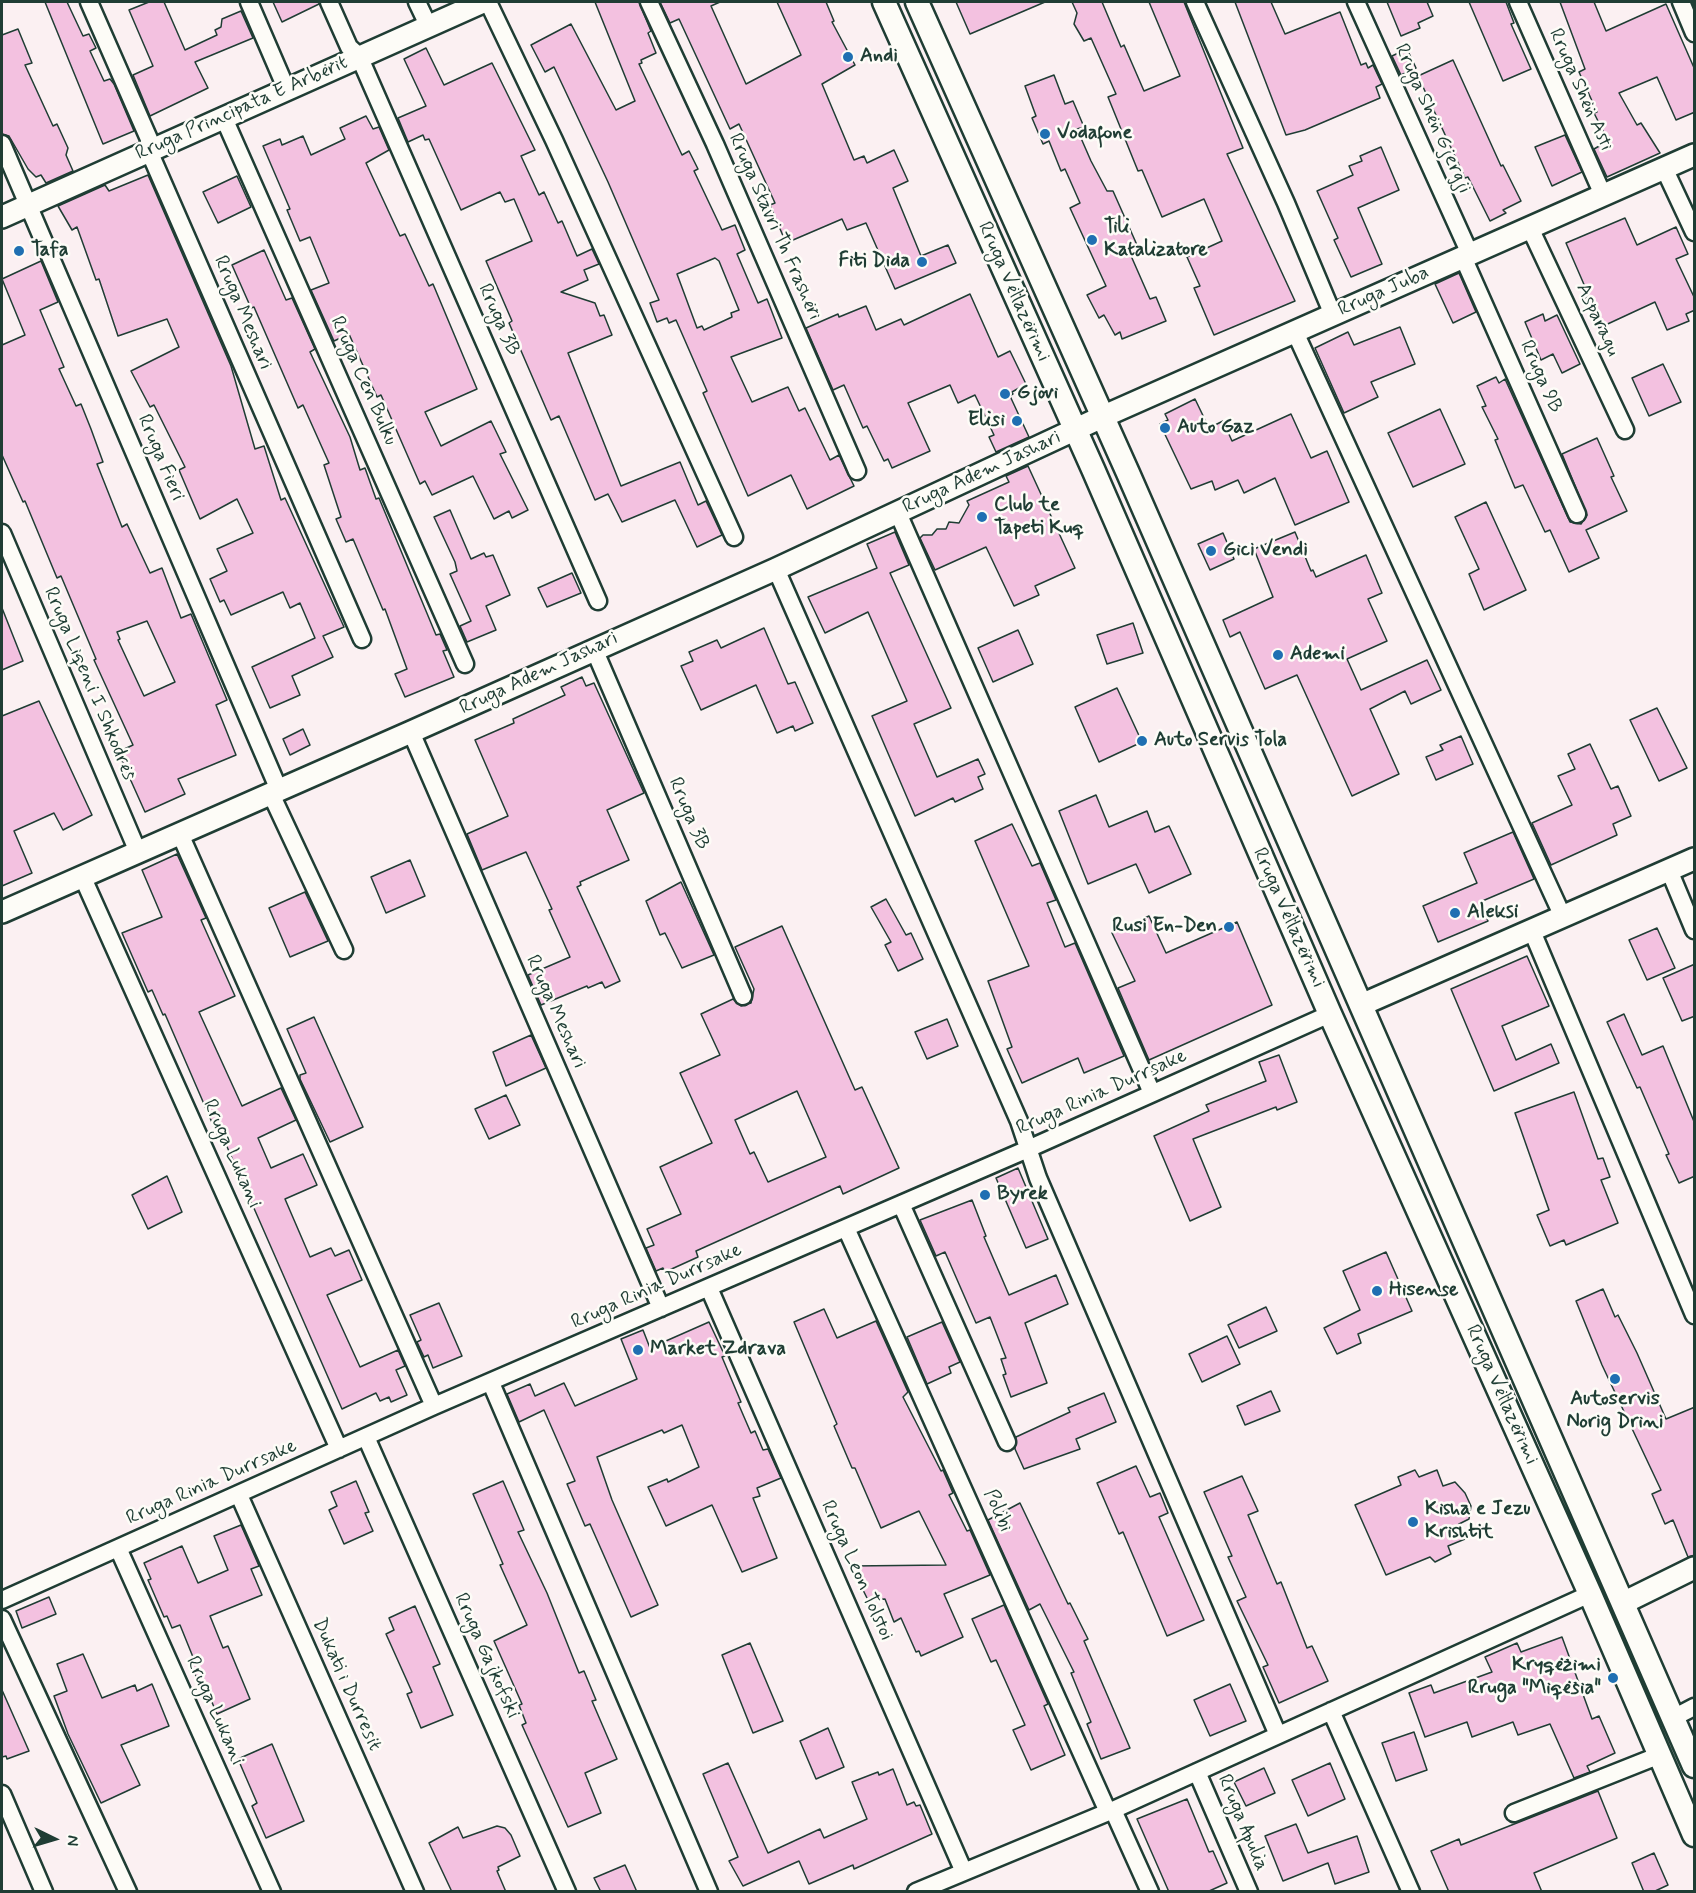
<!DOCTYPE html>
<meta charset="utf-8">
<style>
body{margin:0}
#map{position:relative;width:1696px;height:1893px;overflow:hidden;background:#fbf0f2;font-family:Mynerve,sans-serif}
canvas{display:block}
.frame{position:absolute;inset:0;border:3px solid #1f3d34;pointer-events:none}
.north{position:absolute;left:24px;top:1809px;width:60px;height:60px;-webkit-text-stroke:4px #fdfcf7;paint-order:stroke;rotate:95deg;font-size:16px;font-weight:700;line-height:24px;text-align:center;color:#1f3d34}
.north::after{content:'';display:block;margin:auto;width:21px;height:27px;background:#1f3d34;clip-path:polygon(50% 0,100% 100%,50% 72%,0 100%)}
</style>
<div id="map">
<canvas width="1696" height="1893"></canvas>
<div class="frame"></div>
<div class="north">N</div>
</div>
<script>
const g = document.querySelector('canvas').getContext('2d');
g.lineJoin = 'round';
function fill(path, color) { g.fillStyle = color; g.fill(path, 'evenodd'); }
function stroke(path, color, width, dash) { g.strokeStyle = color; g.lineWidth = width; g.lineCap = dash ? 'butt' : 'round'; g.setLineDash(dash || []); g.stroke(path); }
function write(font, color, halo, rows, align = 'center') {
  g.font = font + ' Mynerve,sans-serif'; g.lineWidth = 5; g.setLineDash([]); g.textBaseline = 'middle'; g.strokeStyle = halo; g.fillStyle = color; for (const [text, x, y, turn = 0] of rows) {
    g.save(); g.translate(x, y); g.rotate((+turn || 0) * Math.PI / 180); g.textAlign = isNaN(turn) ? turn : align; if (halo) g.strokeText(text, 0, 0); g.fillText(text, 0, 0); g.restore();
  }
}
const building = new Path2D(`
 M45,2H67L83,36L89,34L96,48L90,51L104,81L110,79L114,84L134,131L103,144Z
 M149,2H164L185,50L217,35L215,30L221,27L222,19L241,11L253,38L195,62L208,88L150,116L133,75L153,66L129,10Z
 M273,2H319V4L282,22Z
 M595,2H639L651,31L648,33L656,53L641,60L642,63L639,64L682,155L689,151L698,169L694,171L722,230L735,225L745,250L737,254L758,303L767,299L782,338L731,357L752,402L788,387L799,411L805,408L830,460L839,455L854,486L807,509L791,475L748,496L703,393L707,391L676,320L669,323L667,318L657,322L650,303L659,300L608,182L554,67L545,72L531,45L571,24L616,110L635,101ZM715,258L719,261L739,310L731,313L732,317L704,330L702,326L697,328L677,274Z
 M660,2H720L711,6L746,84L801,55L777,2H826L834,21L832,22L855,65L822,84L854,160L864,156L867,163L894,150L908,181L893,188L921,256L948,245L956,263L895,289L866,223L847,230L842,219L786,243L770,205L775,203L739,124L730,129L679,19L670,23Z
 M956,2H1045L970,34Z
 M1072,2H1102L1121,47L1124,45L1144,91L1180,76L1149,2H1184L1243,148L1227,154L1295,301L1214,335L1194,288L1200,286L1187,257L1222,241L1204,199L1162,217L1142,170L1138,171L1108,97L1116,94L1091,38L1084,41L1074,24L1077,13Z
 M1235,2H1271L1285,34L1340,12L1361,65L1366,63L1368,68L1373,65L1382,84L1376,87L1380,98L1305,130L1286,135Z
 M1387,2H1427L1433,16L1418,23L1420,28L1401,36Z
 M1469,2H1506L1514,23L1511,24L1531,69L1503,81Z
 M1560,2H1594L1606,31L1666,4L1695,70V112L1676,120L1657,77L1619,93L1637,125L1641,123L1660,153L1607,177L1594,149L1608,141L1594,113L1597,112L1579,72L1585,69Z
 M18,29L32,63L25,65L53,126L57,124L68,148L66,155L73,171L46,183L41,175L36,177L28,169L9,136L2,134V35Z
 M426,48L444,85L492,63L535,150L521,156L539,195L544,192L558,223L562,221L577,256L592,249L599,264L584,270L588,280L561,292L595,303L600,316L604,315L612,335L568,353L621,486L680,462L698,505L706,501L722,535L697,547L675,500L622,522L608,494L595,500L559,416L551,420L509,323L512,321L486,261L532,241L514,199L505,202L500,192L461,210L429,139L425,140L423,135L408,142L398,118L426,106L404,59Z
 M1407,49L1416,68L1401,75L1392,56Z
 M1453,60L1501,166L1503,165L1521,201L1503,210L1506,213L1490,221L1468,177L1465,178L1418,76Z
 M1054,75L1065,104L1073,101L1084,127L1077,129L1091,161L1107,191H1113L1137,245L1128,249L1150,299L1156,297L1166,321L1122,339L1120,332L1115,335L1104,315L1099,318L1087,295L1106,286L1070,208L1080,203L1065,169L1061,171L1049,141L1043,144L1032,118L1036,116L1025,86Z
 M366,116L373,129L379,127L389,150L366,163L400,236L405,234L429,286L433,284L477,389L425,412L441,446L491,421L506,452L500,454L528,510L512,518L509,511L494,519L473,476L432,495L425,481L420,484L381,395L377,397L349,334L334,341L311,290L329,283L310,237L300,241L287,210L290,209L263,146L280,139L282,145L303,136L311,155L345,139L340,128Z
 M1565,135L1582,172L1552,186L1535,147Z
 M1381,147L1399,190L1358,208L1382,264L1351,277L1334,240L1338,238L1317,191L1353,175L1349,166L1362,161L1360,156Z
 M148,175L231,366L255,449L264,446L281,500L285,498L344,627L323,636L333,657L292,676L300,695L270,708L252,667L315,638L300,603L290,608L283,592L231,615L224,600L220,602L210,579L227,571L217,549L253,533L237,499L200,519L179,470L185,467L154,405L150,407L131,371L179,347L167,319L118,336L99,279L96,280L77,227L72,230L58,206L105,185L109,191Z
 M237,176L251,207L218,223L203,192Z
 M1625,218L1637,245L1676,227L1688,254L1676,259L1695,299V310L1686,314L1689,321L1667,330L1655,302L1599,328L1586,298L1589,296L1566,243Z
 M264,250L286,300L292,298L315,349L310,352L350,437L360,470L365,468L376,499L379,498L436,635L440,634L447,650L443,651L454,677L405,697L395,674L407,669L385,609L383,610L353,539L346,542L336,519L341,517L324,465L329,463L303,405L298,408L254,307L251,308L232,265Z
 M41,261L58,302L40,310L64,367L59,369L76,406L81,404L91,429L103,462L97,464L122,527L127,524L150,573L162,568L181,618L191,614L227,700L216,705L236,755L178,779L185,794L145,812L118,752L133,745L94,660L96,659L61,576L57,578L25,501L23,502L2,455V345L25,335L2,279ZM147,621L175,682L144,696L118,640L120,639L117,632Z
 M1459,273L1476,312L1453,323L1435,284Z
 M970,294L998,357L1010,351L1026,384L1012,392L1013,394L1010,396L1029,437L996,452L989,437L994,435L975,395L958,403L950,385L908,403L930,451L892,468L888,459L884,461L867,426L863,428L844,385L833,390L806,328L838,314L839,317L866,306L876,330L901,319L904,325Z
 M1543,314L1545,321L1557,315L1580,364L1562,373L1553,354L1541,360L1525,322Z
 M1400,327L1415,364L1371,382L1378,397L1344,413L1315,348L1348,332L1354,345Z
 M1663,364L1681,402L1649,416L1632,378Z
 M1496,377L1499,383L1505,379L1570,522L1581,524L1587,515L1562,454L1597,438L1614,476L1611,477L1627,511L1586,530L1599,558L1569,572L1550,530L1545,532L1523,485L1515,488L1495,440L1498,439L1482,407L1486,406L1477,386Z
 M1195,399L1209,428L1223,421L1232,441L1291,414L1311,458L1327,451L1349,502L1295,525L1275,478L1244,493L1238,480L1215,490L1212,481L1191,489L1160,424L1168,420L1165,414Z
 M1440,409L1465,464L1413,487L1388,433Z
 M1028,466L1075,568L1035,586L1039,595L1014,606L986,547L935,570L920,538L923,535H932L937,529H946L949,522L959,523L969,505L967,501L1009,482L1006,476Z
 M1486,502L1526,590L1484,610L1469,574L1479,569L1455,517Z
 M450,510L471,559L484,553L486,557L493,555L510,595L486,606L496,630L467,642L460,626L471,621L450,574L457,571L455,562L434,517Z
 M895,532L909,565L890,573L951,708L914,724L937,777L978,759L985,774L978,777L983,789L955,802L953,798L915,816L872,716L907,701L868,612L825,633L808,597L877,568L867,544Z
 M1295,532L1311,571L1313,570L1316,577L1366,555L1382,593L1368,599L1387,641L1347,659L1361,690L1427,660L1441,690L1411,704L1405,691L1370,709L1399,774L1352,796L1297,675L1265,689L1240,632L1230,637L1223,620L1273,597L1254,549Z
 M1223,533L1234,559L1210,570L1198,544Z
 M572,573L581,593L547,607L538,588Z
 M2,608L23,661L2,670Z
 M1133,623L1143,653L1107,664L1097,635Z
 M764,628L788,684L795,682L813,723L795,731L793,726L777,733L756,685L701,710L681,666L693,661L689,652L717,640L721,648Z
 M1018,630L1033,664L993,682L978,648Z
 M582,677L586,686L594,683L644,793L607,810L629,860L580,882L581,885L577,887L620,981L605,988L602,982L588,988L587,986L541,1005L528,975L570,957L549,910L552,909L526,852L482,870L467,834L508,816L475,740L514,723L513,719L565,695L561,687Z
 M1117,688L1142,742L1099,762L1075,707Z
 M39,701L92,815L63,830L54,813L14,831L32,873L2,886V716Z
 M1657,708L1687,768L1659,781L1630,720Z
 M303,729L310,745L290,755L283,739Z
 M1461,736L1473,764L1436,780L1426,757L1443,750L1440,745Z
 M1590,744L1611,789L1618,786L1631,816L1613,824L1617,835L1551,865L1532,823L1572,805L1558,776L1575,769L1568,754Z
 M1096,795L1109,827L1147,811L1155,832L1169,826L1191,874L1149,893L1136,864L1088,884L1059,811Z
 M1012,824L1032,866L1040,863L1056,900L1047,903L1065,947L1075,943L1124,1056L1084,1073L1078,1058L1022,1083L1007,1049L1012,1047L988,981L1029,966L975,841Z
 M1513,832L1534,879L1480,902L1488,921L1438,942L1423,906L1477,883L1464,853Z
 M177,854L206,918L201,920L235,996L199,1012L242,1106L281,1088L296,1120L258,1138L271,1168L303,1154L317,1185L285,1199L310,1257L331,1248L335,1256L349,1250L362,1280L327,1295L360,1367L398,1350L405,1366L396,1370L407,1395L391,1402L389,1397L380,1401L376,1393L342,1409L221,1133L217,1134L165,1014L163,1015L152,990L148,992L122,933L162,917L142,870Z
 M410,860L425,896L386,913L371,877Z
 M681,882L714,955L682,968L665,933L660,935L646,901Z
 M305,892L328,941L290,957L269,908Z
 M886,899L906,935L911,933L923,959L898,971L885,945L891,942L871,907Z
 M1149,916L1166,953L1237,922L1272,1005L1149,1060L1118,988L1135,981L1112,933Z
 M782,926L855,1090L862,1087L899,1168L843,1194L840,1186L696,1251L698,1257L665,1272L663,1268L656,1271L646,1248L654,1245L647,1229L681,1214L660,1167L712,1143L680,1073L720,1055L701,1014L733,999L741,1006L751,1003L754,989L735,947ZM797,1091L826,1157L768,1182L754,1152L750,1154L735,1120Z
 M1657,928L1675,968L1647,980L1629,940Z
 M1527,956L1549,1006L1502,1026L1516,1060L1551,1044L1559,1063L1494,1091L1451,989Z
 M1695,964V1016L1682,1021L1663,978Z
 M1624,1014L1642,1055L1663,1046L1695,1124V1176L1679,1183L1666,1155L1669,1154L1640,1087L1637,1088L1607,1022Z
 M314,1017L363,1127L330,1142L300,1079V1075L306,1073L287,1029Z
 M947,1019L958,1046L927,1059L915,1032Z
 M531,1035L546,1068L506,1086L493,1052Z
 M1279,1055L1297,1102L1277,1110L1276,1107L1193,1139L1221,1207L1190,1221L1154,1136L1209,1111L1206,1105L1266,1081L1259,1062Z
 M1574,1092L1598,1159L1603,1158L1610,1177L1601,1180L1618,1223L1566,1245L1564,1240L1550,1246L1537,1215L1549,1210L1515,1113Z
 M506,1095L520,1125L489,1139L475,1109Z
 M1018,1168L1048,1239L1026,1248L996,1178Z
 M167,1176L182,1212L148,1229L132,1195Z
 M972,1200L986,1236L984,1237L1009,1295L1056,1275L1068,1304L1025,1323L1047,1383L1011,1397L1003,1375L1006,1374L1001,1359L1006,1358L990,1317L976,1323L945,1252L936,1256L920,1220Z
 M1386,1252L1412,1311L1358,1334L1361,1343L1337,1354L1324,1328L1360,1310L1343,1271Z
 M1603,1289L1615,1317L1618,1315L1637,1353L1666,1419L1695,1407V1555L1688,1557L1673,1520L1665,1524L1652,1494L1661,1490L1602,1365L1576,1301Z
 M439,1303L462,1356L433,1368L428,1355L424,1357L417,1342L421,1340L410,1315Z
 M1266,1307L1277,1331L1239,1348L1228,1325Z
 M824,1309L837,1338L876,1321L908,1392L903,1397L941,1471L943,1470L953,1493L949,1495L967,1531L970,1530L990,1575L944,1594L963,1637L921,1656L919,1651L916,1652L901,1618L894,1622L885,1599L868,1600L851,1566L946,1565L919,1511L881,1528L855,1468H852L834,1426L837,1424L794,1322Z
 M709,1322L725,1356L722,1357L741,1402L738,1403L751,1433L755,1431L763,1450L768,1449L781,1478L757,1488L760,1496L753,1498L777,1558L742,1572L712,1505L666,1526L648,1487L667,1479L668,1482L699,1467L682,1425L664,1433L662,1430L597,1457L612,1500L658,1605L631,1617L590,1524L585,1526L567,1484L575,1481L544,1410L519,1422L507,1394L530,1384L535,1396L564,1383L575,1406L637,1379L621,1339L643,1330L650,1348Z
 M942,1322L960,1362L949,1367L951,1373L927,1384L907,1337Z
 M1227,1336L1240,1364L1202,1382L1189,1354Z
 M1271,1391L1280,1411L1245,1425L1237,1406Z
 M1104,1393L1116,1422L1076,1439L1080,1449L1024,1469L1015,1449L1016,1437L1070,1412L1068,1408Z
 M1136,1466L1150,1497L1160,1493L1168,1513L1159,1517L1204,1620L1167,1636L1123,1532L1119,1534L1097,1483Z
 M1415,1470L1419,1477L1437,1470L1443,1486L1455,1482L1465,1493L1471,1506L1469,1519L1459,1524L1465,1539L1448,1546L1451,1554L1435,1562L1430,1557L1386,1575L1355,1505L1401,1485L1398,1477Z
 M1242,1476L1258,1511L1248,1515L1277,1584L1281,1582L1307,1648L1312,1646L1328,1681L1279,1703L1263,1667L1268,1665L1237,1601L1246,1597L1228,1557L1232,1556L1204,1492Z
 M356,1481L369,1512L365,1513L373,1531L344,1544L329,1510L337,1506L331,1492Z
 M503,1481L524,1530L518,1532L547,1593L579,1673L584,1671L596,1700L592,1701L617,1759L585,1773L601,1813L568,1827L522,1725L526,1723L519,1705L522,1704L494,1641L527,1625L500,1565L503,1564L473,1494Z
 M1020,1503L1068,1604L1070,1603L1088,1639L1084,1641L1130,1748L1101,1759L1087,1724L1091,1722L1071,1673L1074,1672L1040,1604L1029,1610L988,1520Z
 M241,1525L259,1566L251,1569L262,1595L210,1616L223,1648L228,1646L250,1699L217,1714L202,1679L198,1681L191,1664L195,1662L180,1625L172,1628L167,1616L164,1617L148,1580L151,1579L144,1563L182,1546L198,1583L228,1570L214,1536Z
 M49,1597L56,1614L22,1628L16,1611Z
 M1004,1605L1048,1704L1044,1706L1065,1755L1031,1770L1013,1730L1025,1725L996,1660L991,1662L972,1619Z
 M415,1606L440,1664L433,1667L453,1715L421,1728L407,1694L412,1692L386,1634L394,1630L389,1618Z
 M1562,1637L1592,1719L1599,1716L1615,1753L1587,1766L1590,1772L1574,1778L1550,1724L1518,1735L1513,1722L1472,1737L1467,1722L1425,1737L1409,1693L1431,1685L1434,1693L1492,1672L1485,1657L1517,1643L1521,1652Z
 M750,1643L783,1721L753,1733L722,1655Z
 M83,1654L102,1698L135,1685L137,1691L152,1684L169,1726L121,1745L140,1785L101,1803L68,1734L54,1696L67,1691L57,1664Z
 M1230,1684L1246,1721L1210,1736L1194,1700Z
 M2,1690L29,1751L7,1759L6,1756L2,1757Z
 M828,1728L844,1767L816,1779L800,1741Z
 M1414,1732L1427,1770L1396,1781L1382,1743Z
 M272,1744L304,1821L266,1838L252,1806L257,1803L238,1759Z
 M728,1763L768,1853L820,1829L824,1838L867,1819L852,1782L878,1772L879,1775L893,1769L907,1805L914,1802L916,1806L920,1805L932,1834L854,1869L853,1865L809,1884L799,1861L743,1886L729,1861L738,1857L703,1774Z
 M1330,1763L1345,1799L1308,1816L1292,1780Z
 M1264,1768L1275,1793L1246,1806L1234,1782Z
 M1598,1791L1617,1838L1534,1873L1542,1892H1449L1431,1851L1459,1839L1461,1845Z
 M1187,1799L1209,1852L1213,1851L1227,1883L1207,1892H1169L1137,1819Z
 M1296,1824L1308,1853L1357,1836L1369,1872L1335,1884L1328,1863L1283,1881L1265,1836Z
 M497,1826L505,1828L511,1835L520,1856L498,1867L499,1870L497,1871L506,1892H452L429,1843L458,1827L463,1838Z
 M1654,1853L1668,1885L1653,1892H1644L1632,1863Z
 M625,1865L637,1892H601L594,1878Z`);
const minor = new Path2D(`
 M89,2L149,139V151L362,639
 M249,2L286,88
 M329,2L349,47L359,56L598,601
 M417,2L428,25
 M488,2L554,140L734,537
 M649,2L715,144L857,471
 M1195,2L1286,203L1333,315
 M1356,2L1470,254
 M1518,2L1603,195
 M1681,2L1694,33
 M223,116L465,664
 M2,144L279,790
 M1664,168L1694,232
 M1530,228L1625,430
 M1463,257L1577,514
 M1295,332L1563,917
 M898,513L1152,1093
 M2,533L138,852
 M776,569L1019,1121L1038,1178L1278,1735
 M594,649L743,996
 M411,732L661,1308
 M271,794L344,950
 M180,834L434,1406
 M1669,870L1694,930
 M83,878L339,1449
 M1532,931L1694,1315
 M901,1204L1007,1442
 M846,1228L1108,1812
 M709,1288L964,1872
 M491,1383L709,1892
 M366,1437L567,1892
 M239,1495L415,1892
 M118,1548L272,1892
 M2,1600L434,1406L1028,1149L1330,1014
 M2,1619L128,1892
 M1331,1711L1411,1892
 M1673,1718L1694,1707
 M1197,1772L1249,1892
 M2,1794L44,1892
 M1113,1810L1150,1892
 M1514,1813L1660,1755
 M916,1892L1113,1810L1590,1594`);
const tertiary = new Path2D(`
 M2,217L483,2
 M2,912L411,732L776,569L1102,417L1694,155
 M1361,1005L1694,859
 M1623,1603L1694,1568`);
const secondary = new Path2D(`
 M884,2L1093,469L1330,1014L1590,1594L1694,1835
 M917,2L1128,473L1694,1766`);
const markers = [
 [848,57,6,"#1f6fb2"],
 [1045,134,6,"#1f6fb2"],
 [1092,240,6,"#1f6fb2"],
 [19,251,6,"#1f6fb2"],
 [922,262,6,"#1f6fb2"],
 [1005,394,6,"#1f6fb2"],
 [1017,421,6,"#1f6fb2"],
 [1165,428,6,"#1f6fb2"],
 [982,517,6,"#1f6fb2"],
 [1211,551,6,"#1f6fb2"],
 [1278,655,6,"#1f6fb2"],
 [1142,741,6,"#1f6fb2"],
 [1455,913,6,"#1f6fb2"],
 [1229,927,6,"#1f6fb2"],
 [985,1195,6,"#1f6fb2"],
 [1377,1291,6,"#1f6fb2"],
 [638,1350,6,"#1f6fb2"],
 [1615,1379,6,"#1f6fb2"],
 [1413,1522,6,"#1f6fb2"],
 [1613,1678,6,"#1f6fb2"]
];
const poiNames = [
 ["Andi",860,57],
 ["Vodafone",1057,134],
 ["Tili",1104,228],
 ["Katalizatore",1104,251],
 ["Tafa",31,251],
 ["Fiti Dida",910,262,"right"],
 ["Gjovi",1017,394],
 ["Elisi",1005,421,"right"],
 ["Auto Gaz",1177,428],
 ["Club te",994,506],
 ["Tapeti Kuq",994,529],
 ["Gici Vendi",1223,551],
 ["Ademi",1290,655],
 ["Auto Servis Tola",1154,741],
 ["Aleksi",1467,913],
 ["Rusi En-Den",1217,927,"right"],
 ["Byrek",997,1195],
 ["Hisense",1389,1291],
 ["Market Zdrava",650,1350],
 ["Autoservis",1615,1400,"center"],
 ["Norig Drini",1615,1423,"center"],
 ["Kisha e Jezu",1425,1510],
 ["Krishtit",1425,1533],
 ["Kryqëzimi",1601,1666,"right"],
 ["Rruga \"Miqësia\"",1601,1689,"right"]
];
const streetNames = [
 ["Rruga Shën Asti",1580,90,66],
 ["Rruga Principata E Arbërit",242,109,-24],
 ["Rruga Shën Gjergji",1432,119,66],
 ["Rruga Stavri Th Frashëri",774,227,66],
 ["Rruga Vëllazërimi",1013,292,66],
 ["Rruga Juba",1384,292,-24],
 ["Rruga Meshari",242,313,67],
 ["Rruga 3B",498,320,66],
 ["Asparagu",1597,320,65],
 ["Rruga 9B",1540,377,66],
 ["Rruga Cen Bulku",363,381,66],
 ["Rruga Fieri",160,458,67],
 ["Rruga Adem Jashari",982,473,-25],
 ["Rruga Adem Jashari",539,674,-25],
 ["Rruga Liqeni I Shkodrës",89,684,67],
 ["Rruga 3B",688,814,67],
 ["Rruga Vëllazërimi",1288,918,66],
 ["Rruga Meshari",555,1012,66],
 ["Rruga Rinia Durrsake",1102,1093,-24],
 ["Rruga Lukani",231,1154,66],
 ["Rruga Rinia Durrsake",657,1287,-24],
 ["Rruga Vëllazërimi",1501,1395,66],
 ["Rruga Rinia Durrsake",212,1483,-24],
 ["Polibi",997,1511,66],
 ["Rruga Leon Tolstoi",856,1571,66],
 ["Rruga Gajkofski",486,1656,66],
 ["Dukati i Durresit",346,1685,66],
 ["Rruga Lukani",214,1711,66],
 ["Rruga Apulia",1242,1823,67]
];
fill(building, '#f3c1e0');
stroke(building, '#1f3d34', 1.5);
stroke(minor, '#1f3d34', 21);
stroke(tertiary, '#1f3d34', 26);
stroke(secondary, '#1f3d34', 27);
stroke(minor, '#fdfcf7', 16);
stroke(tertiary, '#fdfcf7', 21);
stroke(secondary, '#fdfcf7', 22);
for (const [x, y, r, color] of markers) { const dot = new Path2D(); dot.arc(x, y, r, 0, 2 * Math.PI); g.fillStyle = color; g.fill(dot); stroke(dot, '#fdfcf7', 2); }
write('bold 20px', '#1f3d34', '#fdfcf7', poiNames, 'left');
write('20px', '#1f3d34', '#fdfcf7', streetNames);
</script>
